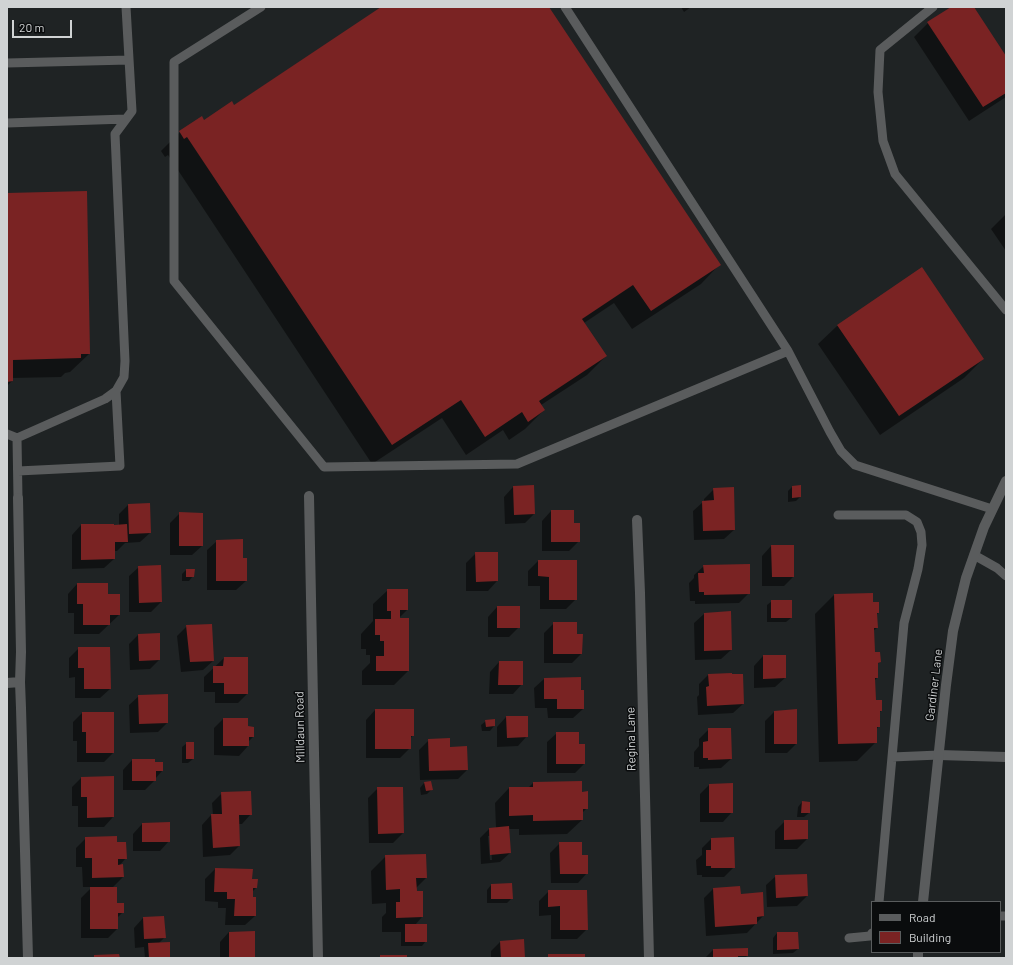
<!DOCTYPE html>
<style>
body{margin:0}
#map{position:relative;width:1013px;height:965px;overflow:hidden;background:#1f2324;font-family:Barlow,sans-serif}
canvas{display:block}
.frame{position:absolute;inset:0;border:8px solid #d0d3d4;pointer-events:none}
.legend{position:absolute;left:871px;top:901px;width:130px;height:52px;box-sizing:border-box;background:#0a0c0d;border:1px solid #595c5d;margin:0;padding:5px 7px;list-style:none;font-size:12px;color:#d0d3d4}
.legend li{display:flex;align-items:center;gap:8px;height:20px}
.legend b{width:20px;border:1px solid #595c5d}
.scale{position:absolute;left:12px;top:20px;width:60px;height:18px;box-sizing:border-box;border:2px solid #d0d3d4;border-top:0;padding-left:5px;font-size:12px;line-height:14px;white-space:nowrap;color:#d0d3d4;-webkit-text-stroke:3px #0a0c0d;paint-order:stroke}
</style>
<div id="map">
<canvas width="1013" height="965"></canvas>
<div class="frame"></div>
<ul class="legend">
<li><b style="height:5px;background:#5a5c5d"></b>Road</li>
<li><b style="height:11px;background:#7a2323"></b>Building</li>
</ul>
<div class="scale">20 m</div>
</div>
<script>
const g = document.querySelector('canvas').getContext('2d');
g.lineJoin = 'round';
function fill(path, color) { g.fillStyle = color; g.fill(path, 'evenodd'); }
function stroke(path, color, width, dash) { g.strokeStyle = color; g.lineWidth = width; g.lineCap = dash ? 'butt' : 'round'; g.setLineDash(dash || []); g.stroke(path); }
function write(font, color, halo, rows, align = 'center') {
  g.font = font + ' Barlow,sans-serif'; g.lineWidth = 3; g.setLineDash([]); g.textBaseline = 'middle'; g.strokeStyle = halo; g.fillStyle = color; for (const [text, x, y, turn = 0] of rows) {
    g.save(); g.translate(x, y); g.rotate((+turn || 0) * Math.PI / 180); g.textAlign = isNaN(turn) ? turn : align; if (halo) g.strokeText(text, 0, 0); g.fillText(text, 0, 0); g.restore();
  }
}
const shadow = new Path2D(`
 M383,7H548L719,265L701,284L632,329L614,303L584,323L606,356L587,375L541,405L544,410L525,429L509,440L503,430L466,455L442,418L372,464L168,155L165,157L161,151L180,132L204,121L233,106Z
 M681,7H691L684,12Z
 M952,7H973L1006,58V97L969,121L914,37L928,23Z
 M7,194L89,354L70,372L65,373L61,377L12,378V381L7,386Z
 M1006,214V251L991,229Z
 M921,269L983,359L964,378L880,435L818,344L837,326Z
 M513,487L534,514L525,523L505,524L504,497Z
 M792,487L800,497L796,501L788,502V491Z
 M714,489L734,530L724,539L694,540L693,511L703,502H704V499Z
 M128,505L150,533L140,542L125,543L117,551H114V559L104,568L72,569V535L81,525H119V514Z
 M551,511L573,524L579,541L569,551H542V521Z
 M180,513L202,546L192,555H170V523Z
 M217,541L246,581L236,590H207V550Z
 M771,546L793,577L784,586H762V556Z
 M476,553H497V581L488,591H466V563Z
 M538,561H576V599L566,609H540V586H528V571Z
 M704,566L749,593L739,603L695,604V601H690L689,583L694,578V575Z
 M139,567L161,602L151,612H129V576Z
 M186,570L193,576L189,581H182V574Z
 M77,584L107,595L119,615L99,634H74V613H68V594Z
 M388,590L407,610L399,618L408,671L394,685H362V671L370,663V655H366V649H361V634L373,621V604Z
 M834,595L872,603L878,613L876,615L877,628L873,631L874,653L880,662L877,664V678L874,681L875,701L881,711L879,713V726L876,730V742L857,761L819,762L815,614Z
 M772,601L791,618L786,622H767V605Z
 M497,607L519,627L509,637H488V617Z
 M730,612L731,650L721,659L695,660L694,623L704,614Z
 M554,623L576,635L581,654L572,663H544V633Z
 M187,626L213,661L203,670L181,672L177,636Z
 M138,635L159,660L150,669L130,670L129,644Z
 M79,648L110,689L100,698H75V677L69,678V658Z
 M763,656L785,678L775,687L754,688V666Z
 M224,658L247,694L238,703H215V692H204V677Z
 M499,662L522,684L513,694H489L490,672Z
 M708,675L743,704L733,713L698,715L697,697L699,695V684Z
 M580,678L583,709L573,718H548L547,708H535L534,688L544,679Z
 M139,696L167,723L158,732L130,733L129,705Z
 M375,710L413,735L410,739V748L400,758H366V720Z
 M774,712L796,744L787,753H765V721Z
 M82,713L113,753L104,762H77V741H73V722Z
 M506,717L527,736L518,746L497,747V727Z
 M223,719L247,727L253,737L248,742V746L239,756L214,755V728Z
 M486,721L494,726L490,731H482L481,725Z
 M709,729L731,759L721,768L699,769V767H694V752L699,746V739Z
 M557,733L578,745L584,764L575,773H547V742Z
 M429,740L467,770L458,779L420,780L419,750Z
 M187,743L193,759L188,763H182V747Z
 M132,760L154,763L162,771L155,779V780L145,790H123V770Z
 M113,777V817L104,827H78V806H72V787L81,778Z
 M424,783L432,789L427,794L421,795L420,788Z
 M533,783L581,793L587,808L582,813V820L567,834L519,835V829H509L510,853L500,862L481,864L480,838L489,829L496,828L495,803L509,788H528ZM488,836H490L492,860H490Z
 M709,785L732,812L723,822H700V794Z
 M378,788H402L403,833L393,843H369L368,798Z
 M222,793L251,814L242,824H238L239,846L230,855L203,857L202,825L211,815H213L212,803Z
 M802,802L809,813L804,817H797L798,807Z
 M785,821H807V839L797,849H775V831Z
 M142,824L169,841L160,851H133V834Z
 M86,838L116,844L126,858L119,866L123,877L112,888L116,904L123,912L117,918V929L108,938H81V898L92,887H83L82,867H76V848Z
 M711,839L734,867L724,877H702V875H697L696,860L702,855V848Z
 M560,843L581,856L587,873L578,883H551L550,853Z
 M386,856L426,878L416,888V893L422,892V917L415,925L426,941L422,946H401V932H382V917L386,913V903L372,904L371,871Z
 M215,869L251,880L256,888L252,892L255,916L245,925H225L226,908H218V902L205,901V879Z
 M776,876L807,896L797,906L767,907L766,885Z
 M491,885L512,898L507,903H487V890Z
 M713,889L763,916L747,933L706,936L704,898Z
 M549,891L587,929L577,939H551V915L539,916V901Z
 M143,918L165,937L159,943L169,958H145L144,947L135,948L134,928Z
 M229,932L254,958H220V942Z
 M777,933L798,949L793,953L773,954V938Z
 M500,942L523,958H491V951Z
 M747,949V956L745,958H705L713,950Z`);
const building = new Path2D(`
 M381,7H549L721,265L651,311L633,285L582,319L607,356L539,401L545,410L528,422L522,412L485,437L461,400L392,445L187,137L184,139L179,131L202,116L204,120L232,101L234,105Z
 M951,7H974L1006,56V93L983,107L927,22Z
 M87,191L90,354H81V358L13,360V381L7,382V193Z
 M922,267L984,359L899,416L837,325Z
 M534,485L535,514L514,515L513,486Z
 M801,485V497L792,498V486Z
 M734,487L735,530L703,531L702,501L714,500L713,488Z
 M150,503L151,533L129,534L128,504Z
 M551,510H574V523H580V542H551Z
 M179,512L203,513V546H179Z
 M81,524H114V525L127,524L128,542H115V559L81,560Z
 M243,539V558H247V581H216V540Z
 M771,545H794V577H772Z
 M475,552H498V581L476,582Z
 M538,560H577V600H549V577L538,576Z
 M750,564V594L704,595V592H699L698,573H704L703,565Z
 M161,565L162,602L139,603L138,566Z
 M186,569H195L194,577H186Z
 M77,583H108V594H120V615H110V625H83V604H77Z
 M387,589H408V610H400V618H409V671H376V656H384V641H380V635H375V619H391V611H387Z
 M873,593V602H879V613H877L878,628H874L875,652H880L881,662L878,663V678H875L876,700H882V711H880V727H877V743L838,744L834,594Z
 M771,600H792V618H771Z
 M497,606H520V628H497Z
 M731,611L732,650L704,651V613Z
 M553,622H577V634H583L582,654H553Z
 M212,624L214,661L190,662L186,625Z
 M160,633V660L139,661L138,634Z
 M78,647H110L111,689H84V668H78Z
 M763,655H786V678L763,679Z
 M224,657H248V694H224V683H213V666H223Z
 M499,661H523V685H498Z
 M732,673V674H743L744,704L707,706L706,687L709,686L708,674Z
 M581,677V690H584V709H557V699H544V678Z
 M168,694V723L139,724L138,695Z
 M375,709H414V736H411V749H375Z
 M797,709V744H774V711Z
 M82,712H114V753H86V732H82Z
 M506,716H528V737L507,738Z
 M223,718H248V726L254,727V737H249V746H223Z
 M495,719V726L486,727L485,720Z
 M708,728H731L732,759L708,760V758H703V742L708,741Z
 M556,732H579V744H585V764H556Z
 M450,738V747L467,746L468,770L429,771L428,739Z
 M186,742H194V759H186Z
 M132,759H155V762H163V771H156V781H132Z
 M114,776V817L87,818V797H81V777Z
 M431,781L433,790L426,791L424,782Z
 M582,781V792L588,791V809H583V820L533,821V815L509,816V787H533V782Z
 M733,783V813H709V784Z
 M377,787H403L404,833L378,834Z
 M251,791L252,815H239L240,846L213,848L211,814H222L221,792Z
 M802,801L810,802V813H801Z
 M784,820H808V839L784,840Z
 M170,822V842H142V823Z
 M509,826L511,853L490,855L489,828Z
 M117,836V842H126L127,859H118V865L123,864L124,877L92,878V858H85V837Z
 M734,837L735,868H711V866H706V850H711V838Z
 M559,842H582V855H588V874H560Z
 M426,854L427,878H416L417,891H423V917L396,918V902H400V889L386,890L385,855Z
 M215,868L253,869L252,879H258L257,888H253V897H256V916H234L235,899H227V892H214Z
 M807,874L808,896L776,898L775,875Z
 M512,883L513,899H491V884Z
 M740,886L741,894L763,892L764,916L757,917V924L715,927L713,888Z
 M90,887H117V903H124V913H118V929H90Z
 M548,890H587L588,930H560V906L548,907Z
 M164,916L166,938L144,939L143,917Z
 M405,924H427V942H405Z
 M255,931V958H229V932Z
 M777,932H798L799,949L777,950Z
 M524,939L525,958H501L500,941Z
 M170,942V958H149L148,943Z
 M748,948V956H738V958H713V949Z
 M119,954L120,958H94V955Z
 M548,954H585V958H548Z
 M380,955H407V958H380Z`);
const service = new Path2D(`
 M261,7L174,62V281L324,467L517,464L788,351
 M565,7L788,351L830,432L841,451L855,465L992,509
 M933,7L880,50L878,92L883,141L895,174L1006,310
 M7,63L129,60
 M7,123L126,119
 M7,434L17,438L105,399L116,391L124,377L125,361L115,134L132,111L126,7
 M17,438L18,498
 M18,471L120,466L116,391
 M838,515H906L917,522L921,532L922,545L918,569L904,623L892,757L939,755
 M974,555L997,568L1006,576
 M879,902L892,757
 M1000,916H1006
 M849,938L870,936L872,933`);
const minor = new Path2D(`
 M309,496L318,958
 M18,498L21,652L20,682L21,708L28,958
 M637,520L640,593L649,958
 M7,683L20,682
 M939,755L1006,757`);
const tertiary = new Path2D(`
 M923,902L946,685L953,631L966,578L984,527L1006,481
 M918,958V952`);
const streetNames = [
 ["Gardiner Lane",934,685,-83],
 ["Milldaun Road",300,727,-91],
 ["Regina Lane",631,739,-91]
];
fill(shadow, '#0007');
fill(building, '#7a2323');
stroke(service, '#5a5c5d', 9);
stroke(minor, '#5a5c5d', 10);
stroke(tertiary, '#5a5c5d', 10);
write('12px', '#d0d3d4', '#0a0c0d', streetNames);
</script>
